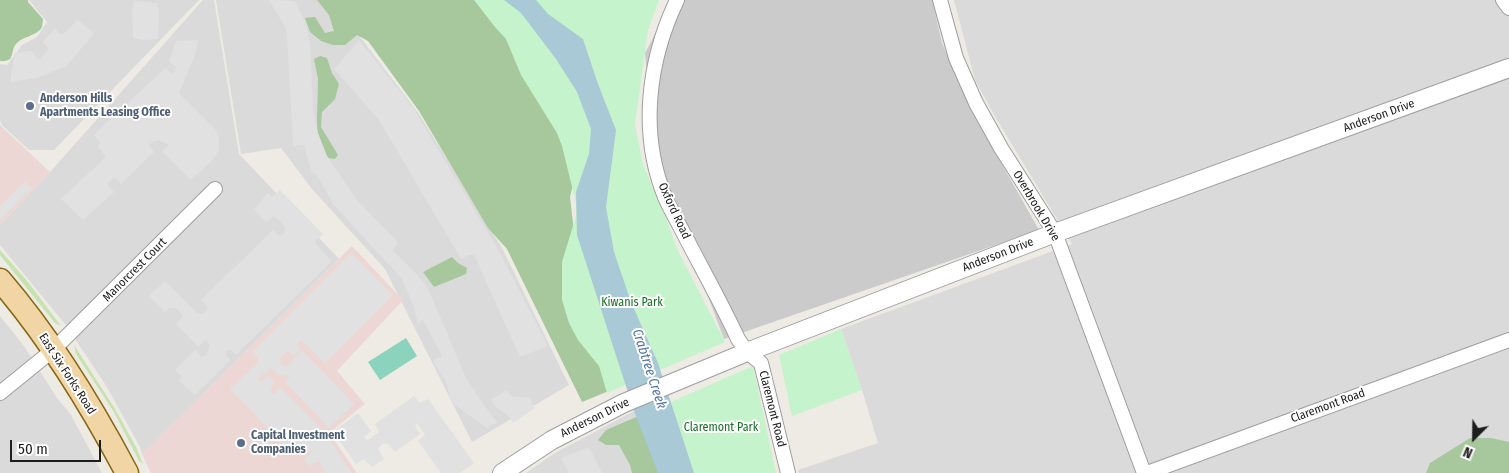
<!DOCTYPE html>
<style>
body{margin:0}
#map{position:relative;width:1509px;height:473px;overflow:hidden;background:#edebe4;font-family:"Fira Sans Condensed",sans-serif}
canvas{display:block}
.north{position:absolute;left:1449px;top:413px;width:50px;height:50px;-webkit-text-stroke:4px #fff;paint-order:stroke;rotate:203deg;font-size:14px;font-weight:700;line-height:20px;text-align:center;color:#1d1d1d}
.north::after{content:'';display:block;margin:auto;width:18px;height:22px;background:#1d1d1d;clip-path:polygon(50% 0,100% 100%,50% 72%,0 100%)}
.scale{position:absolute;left:10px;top:440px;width:91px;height:22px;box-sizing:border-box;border:2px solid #1d1d1d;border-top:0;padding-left:6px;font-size:15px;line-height:18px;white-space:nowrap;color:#1d1d1d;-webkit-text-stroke:4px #fff;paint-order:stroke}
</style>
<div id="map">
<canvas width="1509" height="473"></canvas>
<div class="north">N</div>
<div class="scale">50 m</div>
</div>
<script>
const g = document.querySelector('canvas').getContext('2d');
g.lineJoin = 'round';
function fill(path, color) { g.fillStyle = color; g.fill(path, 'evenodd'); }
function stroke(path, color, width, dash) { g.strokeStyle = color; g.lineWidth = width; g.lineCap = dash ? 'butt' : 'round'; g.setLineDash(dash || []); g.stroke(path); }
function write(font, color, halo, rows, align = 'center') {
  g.font = font + ' "Fira Sans Condensed",sans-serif'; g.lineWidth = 4; g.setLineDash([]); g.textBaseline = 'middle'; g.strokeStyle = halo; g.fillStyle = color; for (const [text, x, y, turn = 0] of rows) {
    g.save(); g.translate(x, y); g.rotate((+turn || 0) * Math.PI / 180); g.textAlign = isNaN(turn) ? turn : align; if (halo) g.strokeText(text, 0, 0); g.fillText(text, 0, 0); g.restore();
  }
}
const residential = new Path2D(`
 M29,0H199L54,150H29L2,125L0,120V64L7,65L22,45L37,37L47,22Z
 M203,0H214L239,154L339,259L142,454L140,447L107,387L65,324L0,245V225L50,172Z
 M216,0H332L419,114L502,248L569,385L472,442L385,269L312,189L281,148L241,154Z
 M954,0H1509V473H799L798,470L878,443L862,390L841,329L1072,244L996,118L975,80Z
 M0,316L24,346L57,398L71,415L102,473H0Z
 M634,411L658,473H526L555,453Z`);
const commercial = new Path2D(`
 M0,125L50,172L0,225Z
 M352,246L403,300L337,371L365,404L329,433L357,473H151L142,454Z`);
const religious = new Path2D(`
 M673,0H932L942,43L969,106L1039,230L724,339L653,150L645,53Z`);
const grass = new Path2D(`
 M0,250L28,282L61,326L55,323L0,255Z
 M74,345L115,409L136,447L143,464L139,461L114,412L76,354Z`);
const forest = new Path2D(`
 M0,0H28V2L43,19L42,27L40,30C33,36 24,37 18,42C8,50 18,62 0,61Z
 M317,0H506L576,172L570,197L576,250L621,386L582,402L507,249L488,228L419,111L368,41L357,35L345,45H333L321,41L310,32L305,18L315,17L325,33L334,31L329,15Z
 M320,56L327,58L332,73L339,84L335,99L322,112L321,127L338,155L335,159L321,157L318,149L317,118L318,79L314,59Z
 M452,257L458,263L467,268L466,274L434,287L423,272Z
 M641,415L662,473H632L630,465L619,445H606L598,440L606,430Z
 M1470,438H1491L1509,442V473H1426L1430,463Z`);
const park = new Path2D(`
 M474,0H659L648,30L635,124L643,165L668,223L677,249L725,342L607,393L599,366L578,340L569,323L562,300V262L576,216V203L562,146L557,133L521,75L506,39L495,27Z
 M841,329L862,390L792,416L779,355Z
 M753,366L776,473H674L655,409Z`);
const pitch = new Path2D(`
 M406,338L417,356L380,380L368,362Z`);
const parking = new Path2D(`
 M269,0L295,1L306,24L310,44L313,111L318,133L327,156L357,200L398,242L393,251L412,269L427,286L466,378L481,401L497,422L487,428L456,406L450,398L447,384L433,361L442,356L423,320L418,324L414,307L402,279L333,204L317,175L311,171L304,145L293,146L287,34L286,28Z
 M134,1L157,3L159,11L158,39L143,40L133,38L132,10Z
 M78,20L94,34L66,66L40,77L10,82L15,53L32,51L37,59H39L49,49L43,42L55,28L60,34H63Z
 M198,40L195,55L179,93L216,130L219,139V150L211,162L190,180L162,151L169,145L159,140L152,142L149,146L154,152L121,184L114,177L108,183V186L114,192L83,220L61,199L106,157L98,147L100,142L94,135L165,68L172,74L175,71L176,67L169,62L176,41Z
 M359,40L414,109L499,251L548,346L520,357L474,255H469L461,259L379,120L334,69Z
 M25,181L32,189L0,220V206Z
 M280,190L323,234L316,241V244L332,261L236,355L230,349L227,350L225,354L231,360L195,395L179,381L182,377L175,370L195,350L202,357L206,355L209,349V344L206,340L198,347L176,324L183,316L179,311L176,308H170L165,312L149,296L165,281L197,313L201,314L205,312L208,308L201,300L273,230L280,236L285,233V227L274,216L266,222L254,209L268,193L272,197Z
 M351,253L393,295L325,363L301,340L296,344L301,349L294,356L288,351L281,357L280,361L282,366H287L302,350L354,404L329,428L285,382L290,376L279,375L271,369L257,379L261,382L268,376L275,383L270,389L273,394L281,388L324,432L352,473H326L319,462H316L310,466L304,460L310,455V452L308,449H303L295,456L230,389L259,362L258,358L252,352Z
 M507,390L511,396L530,398L535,408L513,423L508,416L495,406L491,400Z
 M414,396L420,403L428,399L474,463L460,473H441L418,441L425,435L417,423L415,426L420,434L395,452L388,444L383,443L378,449L384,459L372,467L364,459L356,464L333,432L358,413L371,431L364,437L368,440L379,432L375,424Z
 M589,447L602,473H569L561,458Z`);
const water = new Path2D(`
 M504,0H536L548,14L583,39L598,84L616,130L606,207L614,252L631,302L658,363L694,473H658L634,411L577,235L576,192L589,154L591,129L577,92L556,59L521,13Z`);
const minor = new Path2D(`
 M677,0C648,61 639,133 665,197C670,209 678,222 684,234C702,269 722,304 738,339L747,352L761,363L788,473
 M940,0L956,58L976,103L1001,148L1055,233L1144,473
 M1503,0L1509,8
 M0,393L53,350L215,189
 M1147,473L1509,340`);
const tertiary = new Path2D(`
 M502,473L552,440L624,403L747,352L1055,233L1509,68`);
const primary = new Path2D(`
 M0,280C50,338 91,405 127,473`);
const markers = [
 [30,106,5,"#5c6f8a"],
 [241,443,5,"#5c6f8a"]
];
const serviceNames = [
 ["Anderson Hills",40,99],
 ["Apartments Leasing Office",40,113],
 ["Capital Investment",251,436],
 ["Companies",251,450]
];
const streetNames = [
 ["Anderson Drive",1379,116,-20],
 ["Overbrook Drive",1036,206,59],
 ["Oxford Road",674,211,65],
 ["Anderson Drive",998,255,-21],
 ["Manorcrest Court",135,270,-45],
 ["East Six Forks Road",67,374,57],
 ["Claremont Road",1328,406,-20],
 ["Claremont Road",772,409,76],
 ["Anderson Drive",595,418,-26]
];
const parkNames = [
 ["Kiwanis Park",632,303],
 ["Claremont Park",721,428]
];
const waterNames = [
 ["Crabtree Creek",649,369,72]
];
fill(residential, '#dbdada');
fill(commercial, '#ecd7d5');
fill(religious, '#cbcbcb');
fill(grass, '#c5e2af');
fill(forest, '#a7c89d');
fill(park, '#c5f3cc');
fill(pitch, '#8bd3bc');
fill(parking, '#e1e1e1');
fill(water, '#a9c9d6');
stroke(minor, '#9e9e9e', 16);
stroke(tertiary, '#9e9e9e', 20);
stroke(primary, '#856711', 25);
stroke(minor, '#fff', 14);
stroke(tertiary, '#fff', 18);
stroke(primary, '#f1d5a5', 22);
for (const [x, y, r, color] of markers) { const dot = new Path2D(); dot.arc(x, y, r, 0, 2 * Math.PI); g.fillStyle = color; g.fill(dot); stroke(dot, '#fff', 2); }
write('bold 12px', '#4e5e75', '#fff', serviceNames, 'left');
write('12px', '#1d1d1d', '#fff', streetNames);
write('12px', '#186e25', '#fff', parkNames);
write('italic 14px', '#5576a1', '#fff', waterNames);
</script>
